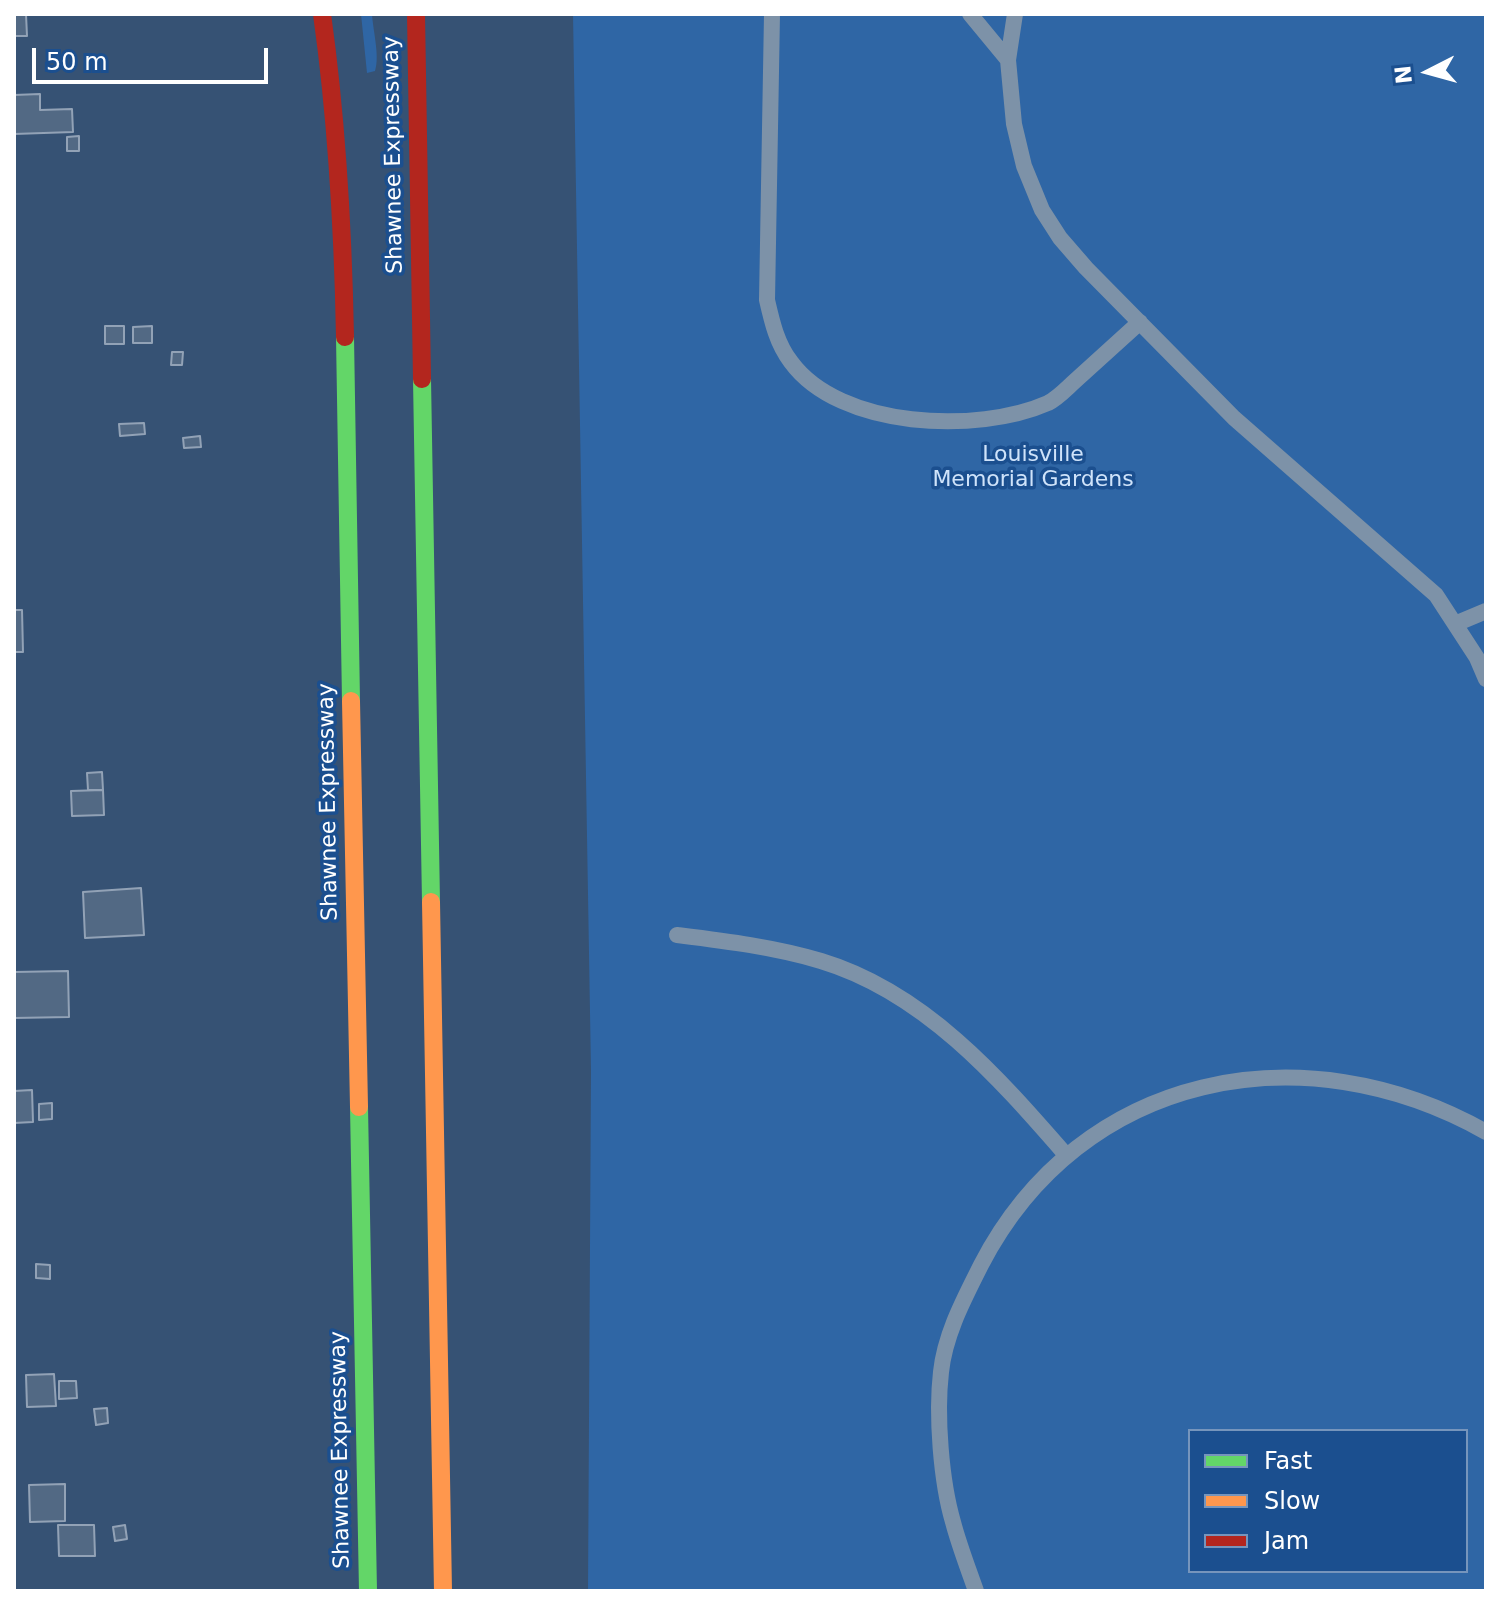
<!DOCTYPE html>
<style>
body{margin:0}
#map{position:relative;width:1500px;height:1605px;overflow:hidden;background:#365274;font-family:"DejaVu Sans",sans-serif}
canvas{display:block}
.frame{position:absolute;inset:0;border:16px solid #fff;pointer-events:none}
.legend{position:absolute;left:1188px;top:1429px;width:280px;height:144px;box-sizing:border-box;background:#1b4f8f;border:2px solid #7695bc;margin:0;padding:10px 14px;list-style:none;font-size:24px;color:#fff}
.legend li{display:flex;align-items:center;gap:16px;height:40px}
.legend b{width:40px;border:2px solid #7695bc}
.north{position:absolute;left:1388px;top:32px;width:80px;height:80px;-webkit-text-stroke:6px #1b4f8f;paint-order:stroke;rotate:264deg;font-size:22px;font-weight:700;line-height:32px;text-align:center;color:#fff}
.north::after{content:'';display:block;margin:auto;width:28px;height:36px;background:#fff;clip-path:polygon(50% 0,100% 100%,50% 72%,0 100%)}
.scale{position:absolute;left:32px;top:48px;width:236px;height:36px;box-sizing:border-box;border:4px solid #fff;border-top:0;padding-left:10px;font-size:24px;line-height:28px;white-space:nowrap;color:#fff;-webkit-text-stroke:6px #1b4f8f;paint-order:stroke}
</style>
<div id="map">
<canvas width="1500" height="1605"></canvas>
<div class="frame"></div>
<ul class="legend">
<li><b style="height:10px;background:#63d668"></b>Fast</li>
<li><b style="height:10px;background:#ff974d"></b>Slow</li>
<li><b style="height:10px;background:#b3261e"></b>Jam</li>
</ul>
<div class="north">N</div>
<div class="scale">50 m</div>
</div>
<script>
const g = document.querySelector('canvas').getContext('2d');
g.lineJoin = 'round';
function fill(path, color) { g.fillStyle = color; g.fill(path, 'evenodd'); }
function stroke(path, color, width, dash) { g.strokeStyle = color; g.lineWidth = width; g.lineCap = dash ? 'butt' : 'round'; g.setLineDash(dash || []); g.stroke(path); }
function write(font, color, halo, rows, align = 'center') {
  g.font = font + ' "DejaVu Sans",sans-serif'; g.lineWidth = 7; g.setLineDash([]); g.textBaseline = 'middle'; g.strokeStyle = halo; g.fillStyle = color; for (const [text, x, y, turn = 0] of rows) {
    g.save(); g.translate(x, y); g.rotate((+turn || 0) * Math.PI / 180); g.textAlign = isNaN(turn) ? turn : align; if (halo) g.strokeText(text, 0, 0); g.fillText(text, 0, 0); g.restore();
  }
}
const green = new Path2D(`
 M361,14H372C373,31 380,56 375,71L367,73Z
 M573,14H1486V1591H588L591,1071ZM1190,1431H1466V1571H1190Z`);
const building = new Path2D(`
 M14,14H26L27,36H14Z
 M40,94V110L72,109L73,132L14,134V95Z
 M79,136V151H67V137Z
 M105,326H124V344H105Z
 M152,326V343H133V327Z
 M172,352H183L182,365H171Z
 M144,423L145,434L120,436L119,424Z
 M200,436L201,447L184,448L183,438Z
 M14,610H22L23,652H14Z
 M102,772L103,790H88L87,773Z
 M103,790L104,815L72,816L71,791Z
 M141,888L144,935L85,938L83,892Z
 M68,971L69,1017L14,1018V972Z
 M32,1090L33,1122L14,1123V1091Z
 M52,1103V1119L39,1120V1104Z
 M36,1264L50,1265V1279L36,1278Z
 M54,1374L56,1406L27,1407L26,1375Z
 M59,1381H76L77,1398L59,1399Z
 M107,1408L108,1423L96,1425L94,1409Z
 M65,1484V1521L30,1522L29,1485Z
 M58,1525H94L95,1556H59Z
 M125,1525L127,1539L115,1541L113,1527Z`);
const lane = new Path2D(`
 M772,14L767,300C772,322 777,344 791,362C840,429 978,434 1048,403C1058,398 1067,388 1076,380C1097,361 1118,342 1140,322
 M970,14L1008,60L1014,124L1024,166L1042,210L1060,238L1086,268L1234,418L1436,595L1477,658L1486,679
 M1008,60L1015,14
 M1455,624L1486,611
 M677,935C725,941 774,947 821,961C924,992 998,1077 1066,1155
 M976,1591C968,1568 959,1545 953,1522C941,1481 936,1415 941,1372C945,1334 964,1299 981,1265C1081,1072 1303,1029 1486,1132`);
const fast = new Path2D(`
 M345,337L351,701
 M422,379L431,902
 M359,1107L368,1591`);
const slow = new Path2D(`
 M351,701L359,1107
 M431,902L443,1591`);
const jam = new Path2D(`
 M322,14C337,121 343,229 345,337
 M416,14L422,379`);
const streetNames = [
 ["Shawnee Expressway",394,155,-91],
 ["Shawnee Expressway",329,802,-91],
 ["Shawnee Expressway",341,1450,-91]
];
const parkNames = [
 ["Louisville",1033,455],
 ["Memorial Gardens",1033,480]
];
fill(green, '#2f66a5');
fill(building, '#526984');
stroke(building, '#92a2b6', 2);
stroke(lane, '#7d92a8', 16);
stroke(fast, '#63d668', 18);
stroke(slow, '#ff974d', 18);
stroke(jam, '#b3261e', 18);
write('22px', '#fff', '#1b4f8f', streetNames);
write('22px', '#cfe3fa', '#1b4f8f', parkNames);
</script>
